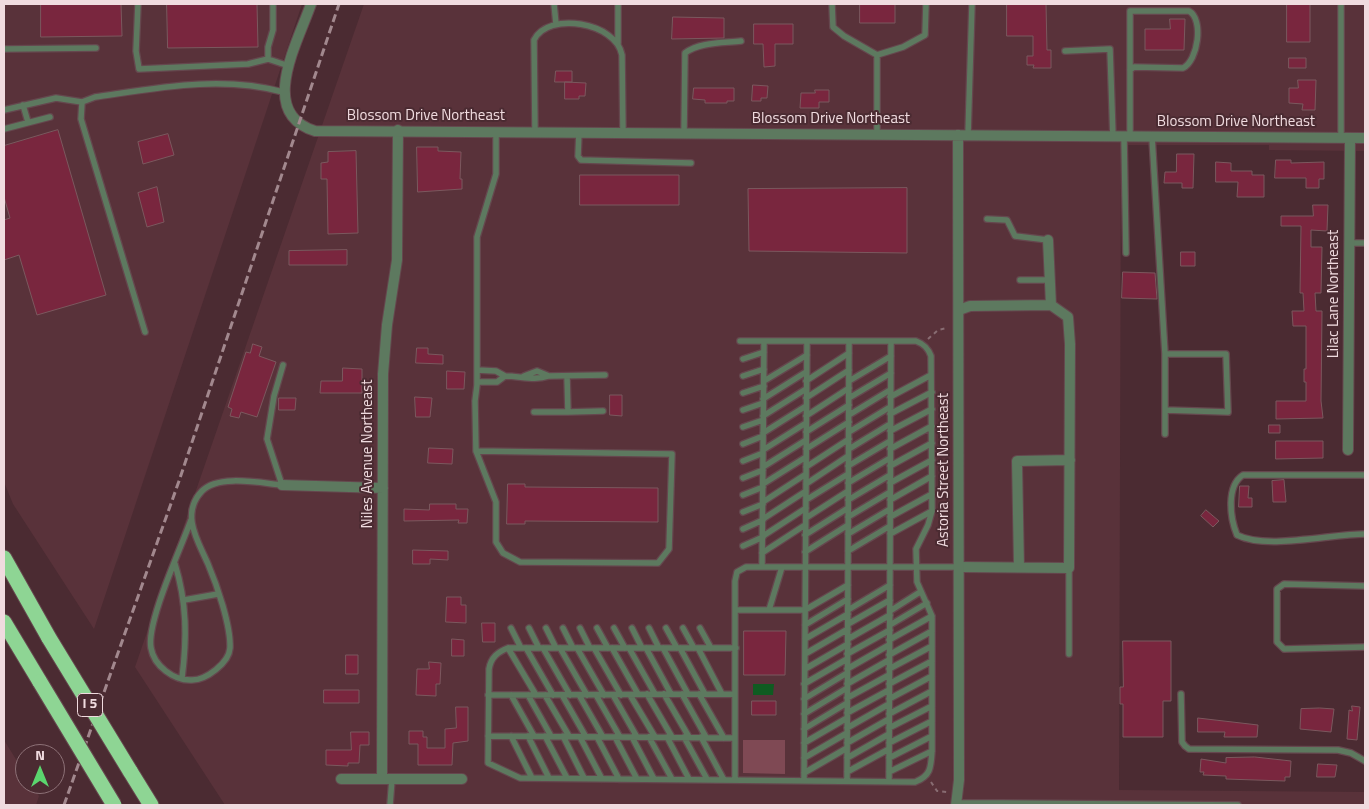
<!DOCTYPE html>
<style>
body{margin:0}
#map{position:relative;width:1369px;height:809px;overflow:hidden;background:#4b2b32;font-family:"Titillium Web",sans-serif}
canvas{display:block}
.frame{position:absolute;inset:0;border:5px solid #f0dbdf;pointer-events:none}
.north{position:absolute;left:15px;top:744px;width:50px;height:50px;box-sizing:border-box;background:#4b2b32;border:1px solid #8d7177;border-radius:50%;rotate:0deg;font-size:14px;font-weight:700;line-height:20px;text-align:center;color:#f0dbdf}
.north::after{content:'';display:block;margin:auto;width:18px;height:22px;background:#5bd56e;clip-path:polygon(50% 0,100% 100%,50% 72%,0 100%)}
</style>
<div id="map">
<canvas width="1369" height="809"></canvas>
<div class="frame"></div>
<div class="north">N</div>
</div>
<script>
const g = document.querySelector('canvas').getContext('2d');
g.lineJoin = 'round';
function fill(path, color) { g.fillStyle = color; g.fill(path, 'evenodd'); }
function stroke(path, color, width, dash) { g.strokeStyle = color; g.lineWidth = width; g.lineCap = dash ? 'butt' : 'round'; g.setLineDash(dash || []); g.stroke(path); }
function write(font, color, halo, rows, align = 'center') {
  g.font = font + ' "Titillium Web",sans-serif'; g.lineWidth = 4; g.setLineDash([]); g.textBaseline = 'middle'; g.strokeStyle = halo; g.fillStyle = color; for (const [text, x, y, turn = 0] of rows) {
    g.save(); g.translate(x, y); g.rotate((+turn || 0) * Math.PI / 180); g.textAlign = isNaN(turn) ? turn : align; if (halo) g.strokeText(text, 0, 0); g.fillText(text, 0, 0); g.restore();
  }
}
const built = new Path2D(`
 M4,4H302L94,629L13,504L4,482Z
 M364,4H1365V151L1269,150V145H1121L1119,790L1365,792V805H225L135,667Z
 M4,740L25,774V784H31L39,796L36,805H4Z`);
const green = new Path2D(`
 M743,740H785V774L743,773Z`);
const water = new Path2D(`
 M753,684H774L773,695H753Z`);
const building = new Path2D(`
 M41,4H121L122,36L41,37Z
 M167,4H257L258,47L168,48Z
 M860,4H895V23H860Z
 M1007,4H1046L1047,50H1051V68H1033L1034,65H1027V56H1033V36H1007Z
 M1287,4H1310V42H1287Z
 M673,17L724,18V38L672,39Z
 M1170,19H1185L1184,50H1145V29H1170Z
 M754,24H793V44H775V66L764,67L763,44H754Z
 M1289,58H1306V68H1289Z
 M556,71H572V82H555Z
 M1298,80H1316L1315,110H1302L1303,104L1289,103V88H1298Z
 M565,82L586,83L585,96H579V99H565Z
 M753,85L768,86L767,98H761V101H752Z
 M694,88H734V101H727V103H705V100L693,99Z
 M815,90H829V102H819V108H800L801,93H815Z
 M58,130L106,295L37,315L19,255L4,260V220L10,218L4,197V146Z
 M168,134L174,155L143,164L138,142Z
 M417,147H438V151L461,152L460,179H462V189L418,192Z
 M356,151L358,233L328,234L327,179H321V163L328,162V152Z
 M1177,154H1194L1193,188H1182V183H1164L1165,172H1176Z
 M1276,160H1291V163L1324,162V179H1319V188H1306V178H1275Z
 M1216,162L1231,163V171H1252V175H1264V197H1237L1238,182H1216Z
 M580,175H679V205H580Z
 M157,187L164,222L147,227L138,193Z
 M907,188V253L749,251L748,189Z
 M1313,205H1328L1327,231L1311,230V247H1322L1321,293H1315L1316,311H1322L1321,401L1323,418L1276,419V401H1306V382H1304V369H1306V326H1293L1292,311H1304L1303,293H1300L1301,226H1281V216H1313Z
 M347,250V265H289V251Z
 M1181,252H1195V266H1181Z
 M1123,272L1155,273L1157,299L1122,298Z
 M253,344L262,347L259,356L276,362L257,417L241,412L239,418L230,416L232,409L228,407L246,352L250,353Z
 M417,348H428V354L443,355V364L416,363Z
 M343,368L362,369V393H320L321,381H342Z
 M447,371L465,372L464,389H447Z
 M610,395H622V416L610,415Z
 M415,397L432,398L430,417H416Z
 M279,398H296L295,410H279Z
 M1269,425H1280V433H1269Z
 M1276,441H1323V458L1276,459Z
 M429,448L453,449L452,464L428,463Z
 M1284,480L1286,502H1273L1272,481Z
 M508,484H525V487L658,488V522L525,521V524H507Z
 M1240,486H1249L1248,498H1252V507H1239Z
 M430,504H456V509H468L467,523H458L459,520L404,521V509L429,510Z
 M1206,510L1219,521L1213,527L1201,516Z
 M413,550L448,551V560L430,559V564H413Z
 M447,597H461V605H466V623L446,622Z
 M482,623H495V642H483Z
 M744,631H786L785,675H744Z
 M452,639L464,640V656H452Z
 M1123,641H1171V701H1163V737H1123V704H1120V687H1123Z
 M346,655H358V674H346Z
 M429,662L441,663L440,684H436V696L416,695L417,669H429Z
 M324,690H359V703H324Z
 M752,701H776V715H752Z
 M1352,706L1360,707L1357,740L1347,739L1349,710L1352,711Z
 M456,707H468V741L453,743L452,765H418V744H409V731H423V737H427V748H445V729L456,728Z
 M1320,708L1334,709L1331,732L1300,729L1301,709Z
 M1198,718L1258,725L1257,737H1224L1225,732H1198Z
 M351,732H369V745H360L359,763H348V766L326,765V750H351Z
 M1255,757L1291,761L1290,777H1285V781L1226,779V776L1203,775L1204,772H1200L1201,759L1226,763V758Z
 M1318,764L1337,765L1335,777H1317Z`);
const path = new Path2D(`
 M928,339L938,330L947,328
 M931,782L937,791L947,792`);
const service = new Path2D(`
 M138,4L136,51L139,69L248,64L268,59
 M273,4V30L268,47V59L289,66
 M554,4L556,24
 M618,4V43
 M832,4L833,27L844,36L877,55L903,47L925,35L926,4
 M4,49L96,48
 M1065,51L1110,49L1113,137
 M877,55V135
 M23,105L28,122
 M4,110L56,98L82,102
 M4,129L50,117
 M535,132L534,40C548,11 616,22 622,55L623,133
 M579,132L578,156L581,160L691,163
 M684,133L685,53C699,42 724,43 741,41
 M968,135L972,4
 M1124,137L1126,253
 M1130,137V11H1189C1204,19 1198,61 1183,68L1134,67L1130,70
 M1152,137L1165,354V410L1228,412L1226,354H1165
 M1341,138V4
 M987,219L1007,220L1015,236L1048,240
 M1349,243H1365
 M1020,280H1050
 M145,332L81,119L82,102L95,97C157,88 221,75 283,92
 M743,359L764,352
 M477,370L496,371L505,376L497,382H477
 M505,376C521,376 534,381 549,376L537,371L524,376
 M549,376L605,375
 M567,376L568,412L603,411
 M743,376L764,369
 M764,381L807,355
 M806,381L849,353
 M849,381L891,356
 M743,393L764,386
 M890,397L931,375
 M806,398L849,370
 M849,398L891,373
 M763,399L806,372
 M743,410L763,403
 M534,412H568
 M890,414L932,392
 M849,415L890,390
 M763,416L806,389
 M806,416L849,388
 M743,427L763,420
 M890,431L932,409
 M806,432L849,405
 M849,432L890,407
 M763,433L806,406
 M1165,434V410
 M743,444L763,436
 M806,449L849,422
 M849,449L890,424
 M890,449L932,426
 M763,450L806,423
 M476,451L672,454L669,549L658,563L520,562L503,553L496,542V502L476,451L475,401L477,385V237L496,174V132
 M743,461L763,453
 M848,466L890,441
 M890,466L932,443
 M763,467L806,440
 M806,467L849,439
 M1365,475H1243C1226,486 1230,518 1237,535C1266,550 1331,534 1365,534
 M743,478L763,470
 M848,483L890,458
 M890,483L932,460
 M763,484L806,457
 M806,484L848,456
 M743,495L763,487
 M806,500L848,474
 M848,500L890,475
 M890,500L932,476
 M763,502L806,474
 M743,512L763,504
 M848,517L890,492
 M890,517L932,494
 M806,518L848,491
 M763,519L806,491
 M191,520C181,548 146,623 151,648C154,666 174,681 192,680C206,680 229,663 230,648C231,626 217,585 208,564C198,541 180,514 202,491C218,474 261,483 282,485L267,439L274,396L283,365
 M743,529L763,520
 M848,534L890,509
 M890,534L932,511
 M805,535L848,508
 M763,536L806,508
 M743,546L763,537
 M848,551L890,526
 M805,552L848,525
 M762,553L805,525
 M175,564C187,603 187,638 182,678
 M762,567L764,341
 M1365,586L1284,584L1277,589V642L1284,649L1365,647
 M184,600L218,594
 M736,610H805L848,585
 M769,610L782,567
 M848,610L890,585
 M890,611L920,592
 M848,624L890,600
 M805,625L848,599
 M890,625L927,603
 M511,628L521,648
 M529,628L539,648
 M546,628L556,648
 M563,628L573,648
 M580,628L590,648
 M597,628L608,648
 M614,628L625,648
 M632,628L642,648
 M649,628L659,648
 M666,628L677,648
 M683,628L694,648
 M700,628L711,648
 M805,639L848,614
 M848,639L890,615
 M889,640L932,616
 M508,648L536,695
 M526,648L553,695
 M543,648L570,695
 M560,648L587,695
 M577,648L604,695
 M594,648L621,695
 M612,648L638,694
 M629,648L655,694
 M646,648L671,694
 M663,648L688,694
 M680,648L705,694
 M698,648L722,694
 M736,648H508C498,652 491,657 489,669L488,763L520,778L915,782C931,776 931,767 932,751V616L917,582L916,549L928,525L932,511L931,356C928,348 924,344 916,341H740
 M805,654L848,629
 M847,654L890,630
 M1069,654V568
 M889,655L932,631
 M805,669L848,644
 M847,669L889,645
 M889,669L932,646
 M804,684L847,659
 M847,684L889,660
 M889,684L932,661
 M647,694L672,737
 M664,694L689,737
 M682,694L706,737
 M699,694L724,738
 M1181,694L1182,742L1185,746L1189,749L1338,750L1351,753L1365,761
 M488,695L735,694
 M511,695L534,736
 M528,695L551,736
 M545,695L569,736
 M562,695L586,737
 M579,695L603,737
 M596,695L620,737
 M613,695L637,737
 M630,695L655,737
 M847,698L889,675
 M804,699L847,673
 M889,699L932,676
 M847,713L889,690
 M804,714L847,688
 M889,714L932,691
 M847,728L889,704
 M889,728L932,706
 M804,729L847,703
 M488,736L735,738
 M511,736L532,778
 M528,736L549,778
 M545,736L567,778
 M563,736L584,778
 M580,737L602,779
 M597,737L619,779
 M615,737L637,779
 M632,737L654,779
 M649,737L672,779
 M667,737L689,779
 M684,737L707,779
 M701,737L724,780
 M804,743L847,718
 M847,743L889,719
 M889,743L932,721
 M804,758L847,733
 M847,758L889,734
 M889,758L932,736
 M847,772L889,749
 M889,772L932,751
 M804,773L847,748
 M735,780V581L737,572L746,567H959
 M804,780L807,341
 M847,781L849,341
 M889,781L891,341
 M956,803H1001
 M390,805L392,779
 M999,805L1001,803L1238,805`);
const minor = new Path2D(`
 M1048,240L1051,305
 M1348,450L1350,138
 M282,485L383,488
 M959,567L1069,568L1070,344L1068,317L1051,305L970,306L959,310
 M1019,567L1017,461L1070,460
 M341,779H462
 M382,779L383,374L387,325L397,260L398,130`);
const tertiary = new Path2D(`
 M311,4C298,42 257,113 315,131L1365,138
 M956,805L959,780L958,135`);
const motorway = new Path2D(`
 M4,558L49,638
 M4,622L40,682
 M130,771L151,805`);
const rail = new Path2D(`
 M64,805L179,481L339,4`);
const motorwayBridge = new Path2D(`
 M49,638L130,771
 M40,682L114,805`);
const shields = [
 [90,705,25]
];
const shieldNames = [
 ["I 5",90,705]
];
const streetNames = [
 ["Blossom Drive Northeast",426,116],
 ["Blossom Drive Northeast",831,119],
 ["Blossom Drive Northeast",1236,122],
 ["Lilac Lane Northeast",1334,294,-90],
 ["Niles Avenue Northeast",368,454,-90],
 ["Astoria Street Northeast",944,470,-90]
];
fill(built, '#59323a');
fill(green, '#7f4954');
fill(water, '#0f5b21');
fill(building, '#79263e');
stroke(building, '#7b585e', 1);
stroke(service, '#65474e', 8);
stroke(minor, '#65474e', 12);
stroke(tertiary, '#65474e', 12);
stroke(motorway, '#65474e', 17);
stroke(path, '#886c72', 2, [4, 4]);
stroke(service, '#5d795f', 5.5);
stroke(minor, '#5d795f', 10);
stroke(tertiary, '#5d795f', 10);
stroke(motorway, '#8ed594', 15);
stroke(rail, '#a2888e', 3, [8, 4]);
stroke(motorwayBridge, '#65474e', 17, []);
stroke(motorwayBridge, '#8ed594', 15);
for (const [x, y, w] of shields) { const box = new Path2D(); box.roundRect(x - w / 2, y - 11.5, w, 23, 4); g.fillStyle = '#4b2b32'; g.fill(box); stroke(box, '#f0dbdf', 1); }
write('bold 14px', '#f0dbdf', null, shieldNames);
write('15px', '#f0dbdf', '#4b2b32', streetNames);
</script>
